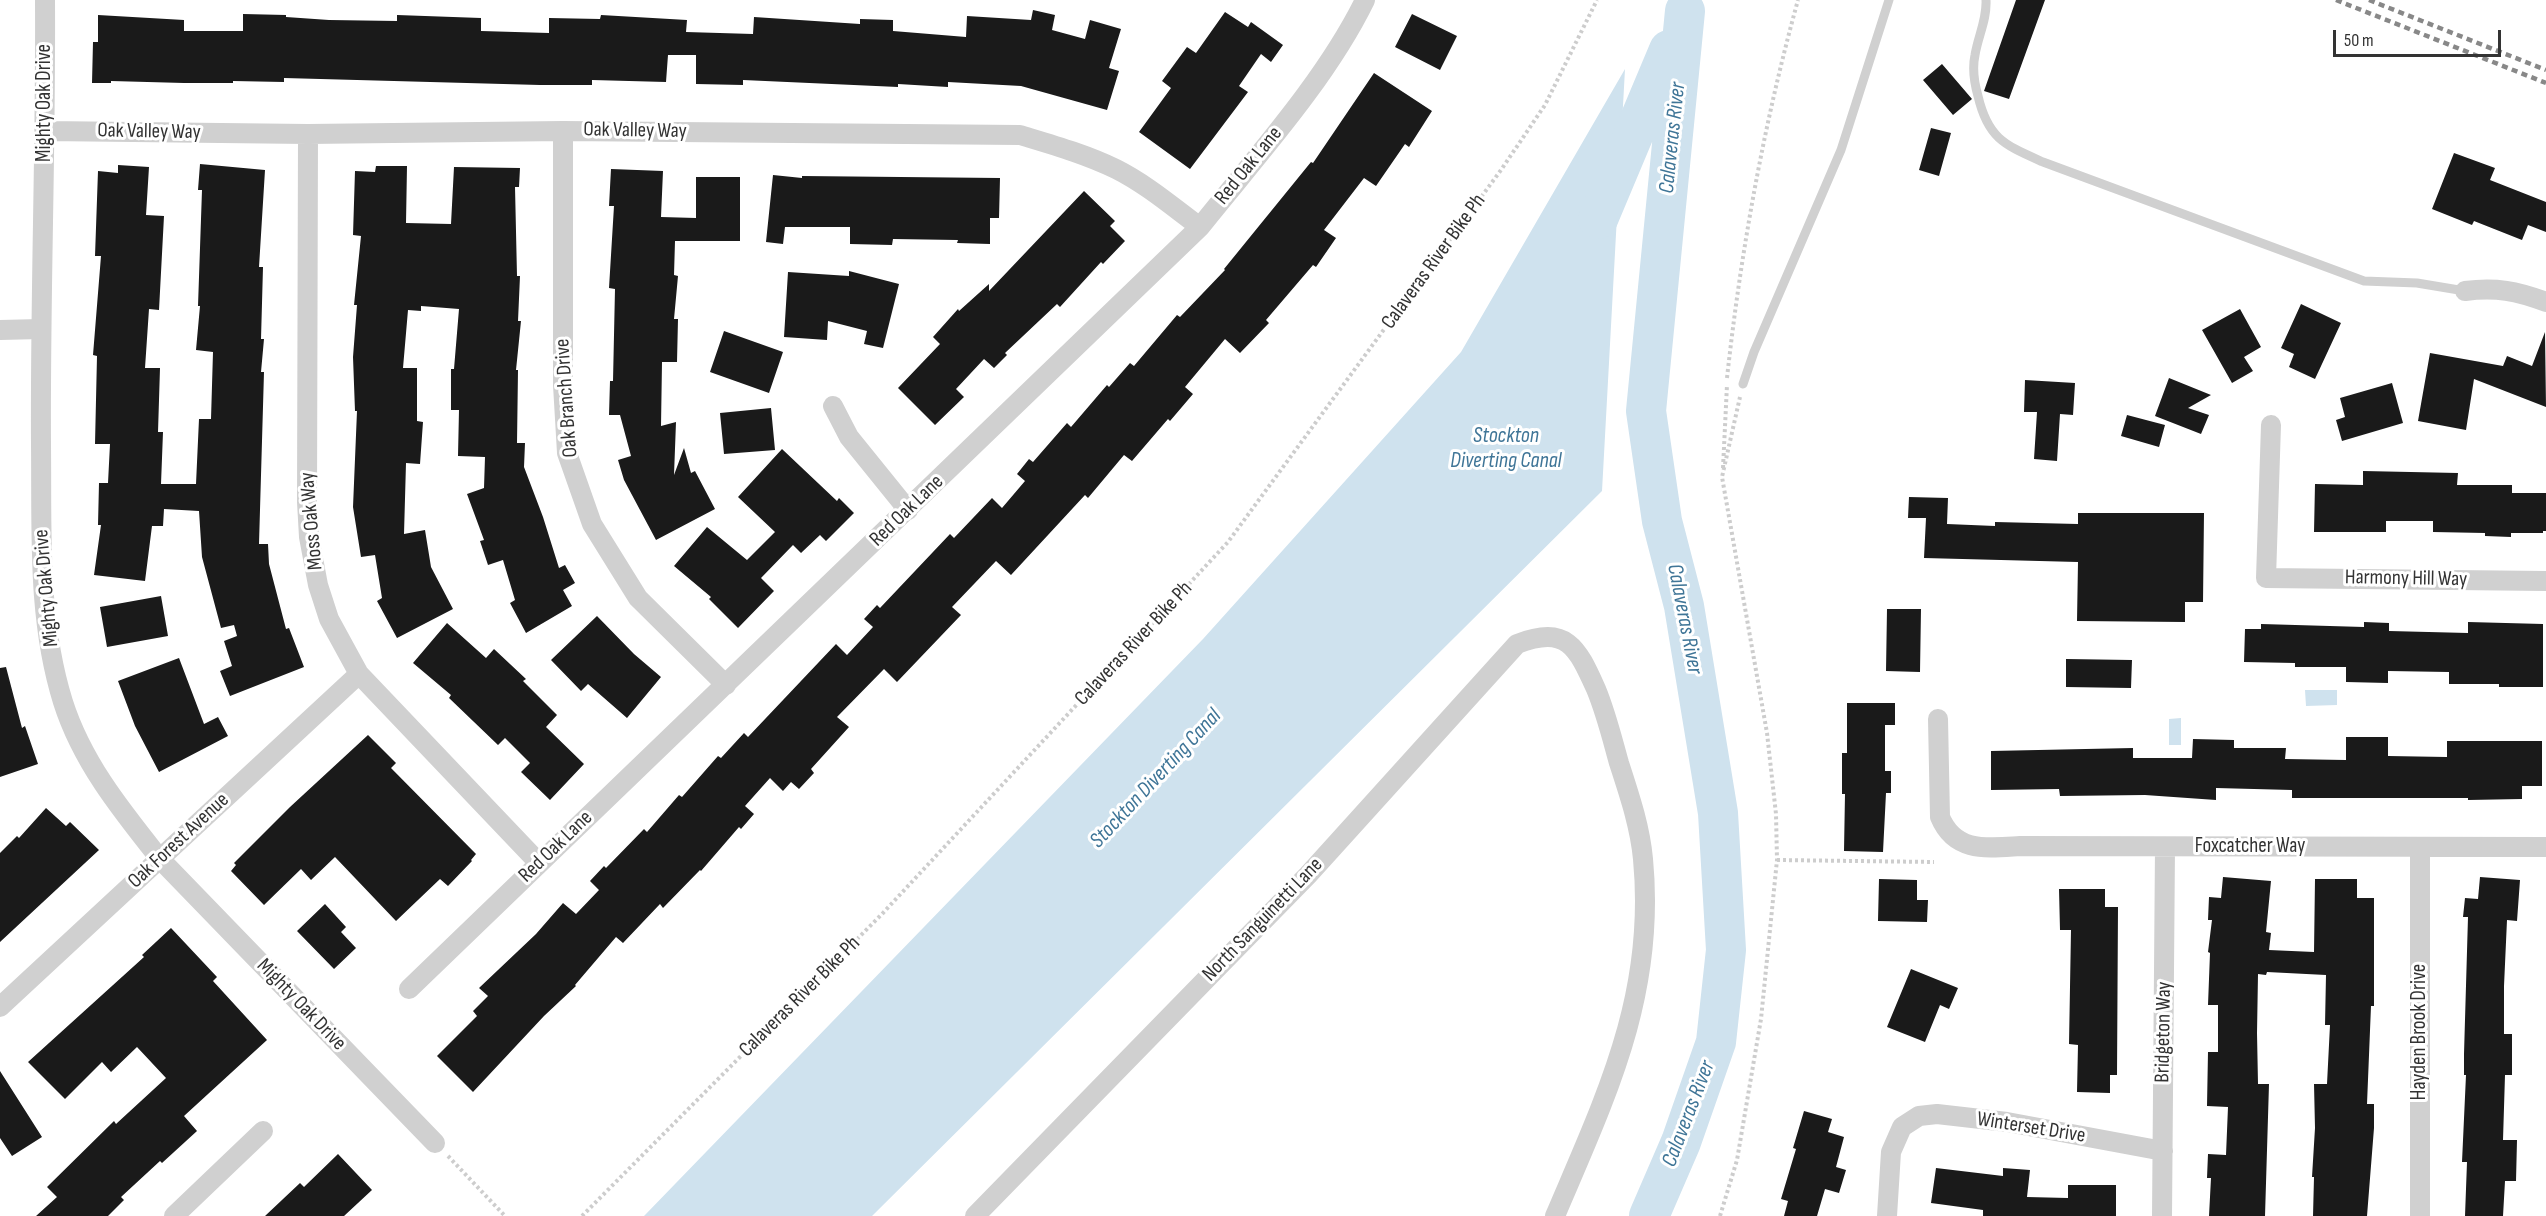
<!DOCTYPE html>
<style>
body{margin:0}
#map{position:relative;width:2546px;height:1216px;overflow:hidden;background:#fff;font-family:"Sofia Sans Condensed",sans-serif}
canvas{display:block}
.scale{position:absolute;left:2333px;top:30px;width:168px;height:27px;box-sizing:border-box;border:3px solid #333;border-top:0;padding-left:8px;font-size:18px;line-height:21px;white-space:nowrap;color:#333;-webkit-text-stroke:4px #fff;paint-order:stroke}
</style>
<div id="map">
<canvas width="2546" height="1216"></canvas>
<div class="scale">50 m</div>
</div>
<script>
const g = document.querySelector('canvas').getContext('2d');
g.lineJoin = 'round';
function fill(path, color) { g.fillStyle = color; g.fill(path, 'evenodd'); }
function stroke(path, color, width, dash) { g.strokeStyle = color; g.lineWidth = width; g.lineCap = dash ? 'butt' : 'round'; g.setLineDash(dash || []); g.stroke(path); }
function write(font, color, halo, rows, align = 'center') {
  g.font = font + ' "Sofia Sans Condensed",sans-serif'; g.lineWidth = 6; g.setLineDash([]); g.textBaseline = 'middle'; g.strokeStyle = halo; g.fillStyle = color; for (const [text, x, y, turn = 0] of rows) {
    g.save(); g.translate(x, y); g.rotate((+turn || 0) * Math.PI / 180); g.textAlign = isNaN(turn) ? turn : align; if (halo) g.strokeText(text, 0, 0); g.fillText(text, 0, 0); g.restore();
  }
}
const water = new Path2D(`
 M1625,69L1602,491L872,1216H644L1203,639L1461,352Z
 M2305,690H2337V705L2306,706Z
 M2181,718V745H2169V719Z`);
const river = new Path2D(`
 M1598,219L1669,50
 M1649,1216L1681,1142L1716,1042L1726,950L1718,813L1684,606L1662,521L1646,411L1685,11`);
const building = new Path2D(`
 M2016,0H2045L2009,99L1984,91Z
 M1033,10L1055,15L1052,30L1085,39L1090,20L1121,29L1109,68L1119,71L1107,110L1021,86L948,82V87L898,84V87L743,80V85L696,84V55H668L666,82L592,80V85H540L284,78V82L233,81V83H184L111,81V83H92L93,42H98V15L184,20V31H243V14L286,15V17L329,20L397,21V15L481,18V31L549,33V18L600,19L601,15L687,20L686,32L753,34L754,17L860,24V19L893,20V31L966,37L967,16L1031,20Z
 M1225,12L1248,27L1251,22L1283,45L1271,62L1261,54L1239,86L1248,92L1190,169L1139,132L1171,88L1162,81L1187,47L1196,53Z
 M1412,14L1457,36L1440,70L1395,47Z
 M1942,64L1972,99L1953,115L1923,80Z
 M1374,73L1432,111L1409,147L1405,144L1376,186L1364,178L1324,230L1336,238L1316,267L1313,265L1266,320L1269,323L1240,353L1225,339L1185,387L1193,394L1170,421L1168,419L1132,461L1124,455L1088,498L1085,495L1011,575L996,561L952,607L961,615L897,682L884,669L837,717L849,727L811,769L814,773L799,789L791,782L783,791L770,778L745,806L754,814L741,829L739,827L701,871L700,870L663,908L660,904L623,943L616,937L575,985L576,986L544,1016L473,1092L437,1056L477,1016L473,1011L488,996L479,988L536,934L563,903L576,914L599,890L590,881L604,866L606,868L644,829L647,832L679,795L682,797L718,756L721,758L744,733L748,737L836,644L847,655L873,627L864,619L877,605L880,608L950,534L954,538L992,498L1002,508L1025,481L1017,474L1029,459L1033,462L1067,423L1071,427L1107,385L1109,387L1130,363L1134,366L1177,315L1180,317L1225,270L1224,269L1311,162L1313,163Z
 M1931,128L1951,133L1939,176L1919,170Z
 M2454,153L2495,168L2490,180L2546,202V232L2528,225L2522,240L2474,221L2472,225L2432,209Z
 M200,164L265,170L259,267H263L261,339H264L261,372H264L259,544H268L269,564L286,629L289,628L304,667L230,696L220,671L232,666L224,641L237,636L234,625L221,628L202,557L199,511L164,509L163,526H152L145,581L94,575L101,525H98L99,483H108L110,444H95L97,356L93,355L101,256H95L98,171L118,173V165L149,167L146,215L164,216L159,310L149,309L145,368H160L158,432H163L161,484H196L199,419H211L213,352L196,350L200,306H198L202,190H198Z
 M376,166H407L406,223L451,224L454,167L520,168L519,187H515L517,276H520L518,321H521L516,370H518L517,443H525L524,467L543,517L559,568L565,565L575,583L563,590L572,606L526,633L510,603L515,600L503,560L488,565L480,541L484,540L467,494L484,488L485,457L458,456L459,410H451V369H454L459,309L421,306V311L408,310L403,368H417V421L423,422L420,464L406,463L404,534L425,530L431,567L453,609L397,638L377,601L382,598L375,555L361,557L353,507L357,411H355L353,357L357,305H354L361,236L353,235L355,171L375,172Z
 M611,169L663,171L661,217L696,218V177H740V241H675L674,275L678,276L674,319H678L677,362H662L661,426L676,422L674,475L684,448L691,473L695,471L715,509L656,540L624,480L618,460L631,456L620,415H609L610,381H613L615,289L609,288L614,206H609Z
 M773,175L802,178V176L1000,178L999,218H990V244L957,243L958,240L893,239L892,245L850,244V227H785L783,244L766,242Z
 M1084,191L1115,221L1110,226L1125,241L1103,264L1101,262L1060,307L1057,304L1005,353L1007,355L994,368L984,359L956,389L964,397L935,425L898,388L940,344L933,337L958,309L959,311L989,284V291Z
 M849,271L899,284L883,348L864,344L867,331L828,321L827,340L784,337L788,272L849,276Z
 M2301,304L2341,323L2315,379L2289,367L2294,354L2281,348Z
 M2240,309L2261,347L2244,357L2253,371L2232,383L2202,330Z
 M724,331L783,352L769,393L710,372Z
 M2545,332L2546,407L2474,379L2466,430L2418,421L2430,353L2503,366L2507,356L2532,366Z
 M2169,378L2211,395L2188,408L2209,415L2201,434L2155,416Z
 M2025,380L2075,383L2073,415L2060,414L2057,461L2034,459L2037,412H2024Z
 M2392,383L2403,423L2342,441L2336,420L2345,417L2340,398Z
 M771,408L775,450L724,454L720,413Z
 M2127,415L2165,425L2159,447L2121,436Z
 M782,449L837,501L839,498L854,513L826,541L820,535L801,553L793,545L761,578L774,591L738,628L709,599L711,597L674,566L707,527L747,560L775,532L738,497Z
 M2363,471L2458,473L2457,485H2512V493H2546V531H2543V533H2511V537L2485,536V533L2433,532V521H2386V532H2314L2315,484L2363,485Z
 M1909,497L1948,498L1947,524L1995,526V522L2078,524V513H2204L2203,602H2185V622L2077,621L2078,562L1924,558L1926,518H1908Z
 M161,596L168,636L107,647L100,607Z
 M1887,609H1921L1920,672L1886,671Z
 M597,616L634,654L661,677L627,718L588,684L581,691L551,660Z
 M2364,622L2389,623V631L2468,633V622L2543,624V687H2499V684H2449V672L2388,671V683L2346,682V667H2295V663L2244,662L2245,629H2261V624L2364,627Z
 M447,623L486,658L494,649L526,679L523,681L557,715L546,727L584,764L550,800L521,772L530,763L505,738L498,745L449,698L451,695L413,663Z
 M179,658L204,724L218,717L228,736L159,772L135,726L118,681Z
 M2066,659L2132,660L2131,688L2066,687Z
 M6,667L22,728L25,726L38,764L0,777V668Z
 M1847,703H1895V725H1885V771H1891V793H1886L1883,852L1844,851L1845,794H1842V753H1847Z
 M368,735L396,763L391,768L476,854L471,860L472,861L448,886L440,879L396,921L335,857L311,880L301,869L264,905L231,871L236,865L234,863L290,807Z
 M2346,737H2388V756L2447,757V741H2542V786H2522V799L2468,800V798H2292V790L2216,788V800L2145,795L2060,796L2059,789L1991,790V751L2133,748V758H2192L2193,739L2234,740V748H2286L2285,759L2346,760Z
 M46,808L66,826L70,822L99,850L0,942V853L17,836L19,838Z
 M2223,877L2271,881L2266,932L2271,933L2269,950L2314,952L2315,879H2357V898H2374V1006H2371L2367,1104H2374V1128L2367,1216H2313L2314,1177H2312L2315,1128L2314,1084H2327L2330,1025H2325L2326,975L2267,972L2266,975L2258,974L2257,1033L2258,1084H2269L2265,1216H2209L2211,1178H2207L2208,1154L2226,1155L2228,1107L2207,1106L2208,1052H2218V1005H2208L2210,953L2208,952L2212,920H2208L2209,897L2221,898Z
 M2480,877L2520,880L2517,921L2507,920L2504,986V1034H2512V1075H2505L2503,1140H2517L2516,1181H2505L2503,1216H2465L2467,1162H2462L2466,1075H2464V1054L2468,917H2463L2465,898L2478,899Z
 M1879,879L1917,880V900H1928L1927,922L1878,921Z
 M2059,889H2105V907H2118L2117,1075H2110V1093L2077,1092L2078,1045L2069,1044L2071,930H2060Z
 M325,904L346,927L341,932L356,948L334,969L297,931Z
 M171,928L217,977L213,981L267,1040L184,1116L197,1131L162,1163L160,1161L121,1197L124,1200L108,1216H36L57,1197L47,1187L114,1121L116,1124L166,1078L137,1047L111,1072L102,1062L65,1099L28,1062L144,957L142,955Z
 M1911,969L1958,988L1949,1009L1940,1005L1925,1042L1887,1027Z
 M0,1071L42,1137L12,1156L0,1138Z
 M1804,1111L1832,1119L1828,1132L1844,1137L1836,1167L1846,1170L1839,1193L1825,1189L1817,1216H1784L1788,1201L1781,1199L1796,1149L1793,1148Z
 M338,1154L372,1190L344,1216H265L300,1183L304,1187Z
 M1936,1168L2003,1176V1168L2030,1170L2027,1197L2068,1198V1185H2116V1216H1983V1210L1931,1203Z`);
const path = new Path2D(`
 M1727,378C1741,250 1764,123 1798,0
 M1723,468L1727,385
 M1777,860L1934,862
 M448,1156L505,1216
 M582,1216L882,914L1228,542L1501,170L1545,105L1597,0
 M1720,1216L1737,1160L1761,1019L1777,860L1776,814L1767,733L1722,477L1740,397`);
const service = new Path2D(`
 M1986,0C1987,20 1978,36 1975,55C1972,69 1974,82 1978,96C1988,139 2005,145 2043,162L2364,281L2417,283L2465,291
 M1743,384L1754,352L1841,150L1889,0`);
const minor = new Path2D(`
 M45,0C46,148 40,297 41,445C42,531 37,619 63,702C82,762 121,810 160,859L435,1143
 M46,131L308,134L563,131L1020,135C1053,145 1085,154 1116,169C1146,184 1173,207 1200,227
 M563,131V385L567,453L592,524L638,598L726,685
 M308,134L307,502L309,537L318,585L329,619L359,674L539,863
 M2465,291C2496,287 2517,291 2546,302
 M0,330L41,329
 M833,406L849,437L908,510
 M2271,425L2266,578L2546,581
 M1938,719L1940,817C1955,853 1987,848 2020,846L2546,847
 M409,989L1200,227C1255,158 1326,80 1365,0
 M0,1007L359,674
 M174,1216L263,1131
 M975,1216L1308,875L1517,644C1567,625 1577,647 1596,689C1606,713 1612,738 1619,763C1629,794 1640,826 1643,859C1656,995 1606,1096 1555,1216
 M1887,1216L1891,1152L1902,1127L1919,1116L1937,1114L2007,1122L2163,1151
 M2162,1216L2165,847
 M2420,1216V848`);
const rail = new Path2D(`
 M2336,0L2546,83
 M2369,0L2546,70`);
const streetNames = [
 ["Mighty Oak Drive",45,103,-90],
 ["Oak Valley Way",635,131,1],
 ["Oak Valley Way",149,132,1],
 ["Red Oak Lane",1249,166,-51],
 ["Calaveras River Bike Ph",1434,262,-54],
 ["Oak Branch Drive",567,398,-94],
 ["Red Oak Lane",907,511,-44],
 ["Moss Oak Way",312,521,-95],
 ["Harmony Hill Way",2406,579,1],
 ["Mighty Oak Drive",47,588,-95],
 ["Calaveras River Bike Ph",1134,644,-47],
 ["Oak Forest Avenue",179,841,-43],
 ["Red Oak Lane",556,847,-44],
 ["Foxcatcher Way",2250,847],
 ["North Sanguinetti Lane",1263,920,-46],
 ["Calaveras River Bike Ph",800,997,-45],
 ["Mighty Oak Drive",301,1005,46],
 ["Bridgeton Way",2164,1032,-89],
 ["Hayden Brook Drive",2420,1032,-90],
 ["Winterset Drive",2031,1128,9]
];
const waterNames = [
 ["Calaveras River",1673,138,-84],
 ["Stockton",1506,436],
 ["Diverting Canal",1506,461],
 ["Calaveras River",1684,619,79],
 ["Stockton Diverting Canal",1156,779,-47],
 ["Calaveras River",1689,1114,-69]
];
fill(water, '#cfe2ee');
stroke(river, '#cfe2ee', 40);
fill(building, '#1a1a1a');
stroke(path, '#cdcdcd', 4, [3, 3]);
stroke(service, '#d0d0d0', 9);
stroke(minor, '#d0d0d0', 20);
stroke(rail, '#888', 4.5, [6, 4.5]);
write('21px', '#333', '#fff', streetNames);
write('italic 22px', '#3f7597', '#fff', waterNames);
</script>
